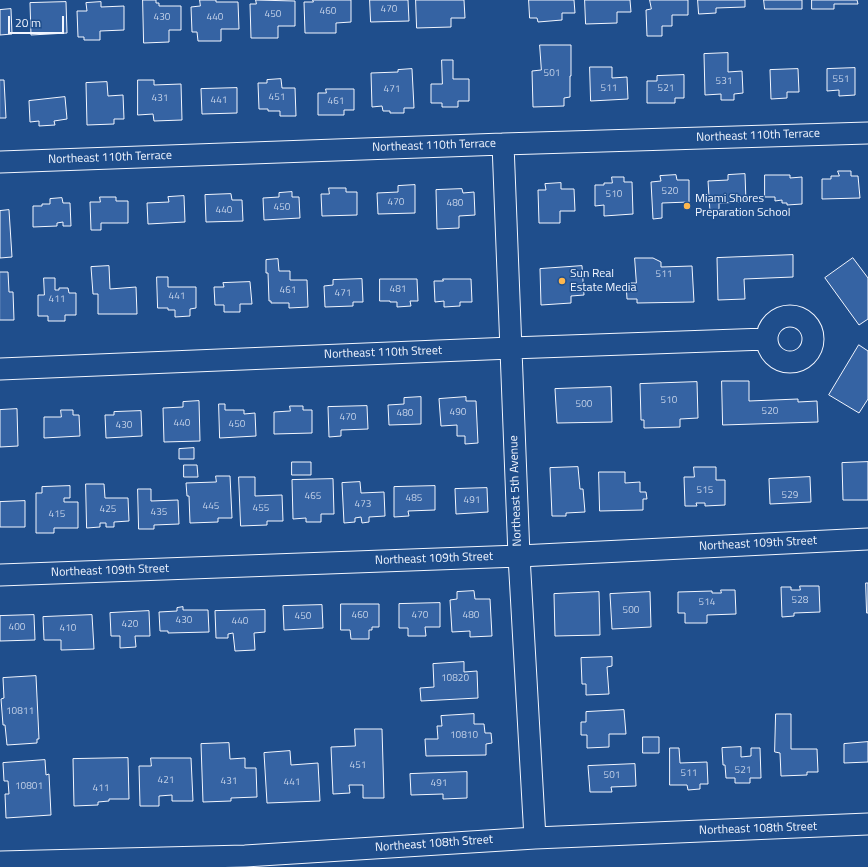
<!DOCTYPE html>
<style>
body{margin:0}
#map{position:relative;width:868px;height:867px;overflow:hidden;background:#1f4e8c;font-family:"Titillium Web",sans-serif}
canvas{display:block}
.scale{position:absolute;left:8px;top:16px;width:56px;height:18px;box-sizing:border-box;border:2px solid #f2f6ff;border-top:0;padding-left:5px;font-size:12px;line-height:14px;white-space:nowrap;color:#f2f6ff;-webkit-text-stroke:3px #1f4e8c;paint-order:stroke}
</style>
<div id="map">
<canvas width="868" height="867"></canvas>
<div class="scale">20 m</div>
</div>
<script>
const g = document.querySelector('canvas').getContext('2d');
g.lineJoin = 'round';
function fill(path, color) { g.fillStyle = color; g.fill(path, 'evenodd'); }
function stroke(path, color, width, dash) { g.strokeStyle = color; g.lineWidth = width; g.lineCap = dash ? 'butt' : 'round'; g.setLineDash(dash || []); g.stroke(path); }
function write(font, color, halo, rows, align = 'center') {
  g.font = font + ' "Titillium Web",sans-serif'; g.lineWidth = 3; g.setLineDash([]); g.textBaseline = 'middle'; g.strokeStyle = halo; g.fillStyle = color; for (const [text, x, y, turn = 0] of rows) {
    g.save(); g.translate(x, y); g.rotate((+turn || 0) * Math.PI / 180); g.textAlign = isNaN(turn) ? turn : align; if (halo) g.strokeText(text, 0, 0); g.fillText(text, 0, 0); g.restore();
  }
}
const building = new Path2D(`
 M143,0H156V3H159V6H181V30H169V42L144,43Z
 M200,0H216V2H238L239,29H221V41H198L197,32H192L191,7L200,6Z
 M256,0L295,1V26H278V38H251L250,4H256Z
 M313,0H351V22L336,23V33H305L304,2H313Z
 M370,0H408L409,21L371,22Z
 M416,0H464L465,18H451V27L417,28Z
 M529,0H574L575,13H562V20L538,22L537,18H530Z
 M585,0H630L631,12H617V23L586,24Z
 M650,0H688V15H672V26H662V36H647L646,10L651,9Z
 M698,0H745V7L716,8V13L699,14Z
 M764,0H802V9H765Z
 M812,0H857L858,4H834V9H812Z
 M66,2L67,33L31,35L30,3Z
 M101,2V7L124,6V30L100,31V40H84V37H78L77,11H87L86,3Z
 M11,9L12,34L0,35V10Z
 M540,45H571V76H570V97L564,98V106L533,107L532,71L541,70Z
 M728,53V72L742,71L743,93L734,94V100H721V94L705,95L704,54Z
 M442,60H453V79H469V101H458V107H442V103H431V84H442Z
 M590,67H612V78L627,77L628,99L591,101Z
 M855,68V95L839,96V90L827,91V69Z
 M412,69L414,108H404V113H390V111H383L382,106L372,107L371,73L398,72V70Z
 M798,69L799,92H787V98L771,99L770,70Z
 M684,75V98H675V103H647V81H657V76Z
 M281,79L282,88H295L296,116H280V111H268V109H259L258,83H267V80Z
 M0,80H4L6,118H0Z
 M138,80H154V85L181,84L182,120L154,121L153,114L138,115Z
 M107,82L108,96L123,95L124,119H114V124L87,125L86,83Z
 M237,88V113L202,114L201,89Z
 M326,89H354V110H344V115H318V93H326Z
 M65,97L67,119L54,121L55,125L39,126V121L30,122L29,101Z
 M838,171H851V176H858L860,198L822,199V179H831V176H839Z
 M745,174L746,202L719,203V212H710L708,181L728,180V175Z
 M676,175L677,180H689V202L662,203V218L653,219L651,182L661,181L660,176Z
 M765,175H790V178L802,177V204L787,205V203H782V200L775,201V197H765Z
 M612,177H624V182H632L633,214L604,216V205L595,206V185H604V183H612Z
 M561,183V189H574L575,211H560V223H539L538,190H546L545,184Z
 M415,185V213L378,214L377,193L398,192V186Z
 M329,188H346V192H357V215L322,216L321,194H329Z
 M462,189L463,193L474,192L475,215L459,216V228L437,229L436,190Z
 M292,192V197H299L300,218L264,220L263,198L279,197V193Z
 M231,194L232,200H242L243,221L206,222L205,195Z
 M184,196L185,222L148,224L147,203L169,202L168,197Z
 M100,197H116V201H128V223H101V230H91L90,202H100Z
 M62,198L63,203H70L71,226H63V222L57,223V226L33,227V206H42V204H50V199Z
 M9,210L12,257L0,258V211Z
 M793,255V277L744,279L745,299L718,300L717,258Z
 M635,258H653L661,262V267L692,266L694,302L637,303V299H627L626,283H636Z
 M853,258L868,278V319L859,325L825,278Z
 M278,259L279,271H290V280H307L308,307L289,308V303H271V301H269L268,273H266V260Z
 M109,266L110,289L136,287L137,314H98V294H93L91,267Z
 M582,266L584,295L571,296V303L541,305L540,269Z
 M0,272H8L9,292H13L14,320H0Z
 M157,277H168V287H196V308L190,309V316L175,317V310H168V308H158Z
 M44,278H55V290H59V288H68L69,293H76V315H65V321H48V316H38V295H44Z
 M362,279L363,302H353V306L325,307L324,286L333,285V280Z
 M380,279H417L418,301H410L411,306L397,307V302H390V301H380Z
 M443,279H471L472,302H460V306L444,307V301L435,302L434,281H443Z
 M250,282L252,304H240V312H224V305H215L214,287H224L223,283Z
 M859,345L868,351V399L859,413L829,395Z
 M722,381H749V401L798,399V402L817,401L818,422L723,425Z
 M697,382L698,418L680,419V427L644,428V420H641L640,384Z
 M611,387L612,422L557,423L555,389Z
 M421,397V424L389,425L388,405L404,404V398Z
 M466,397V401H476L478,443L465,444V436H457V425L441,426L439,399Z
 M199,401L200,441L164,442L163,408L183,407V402Z
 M219,404H225V410H244V414L255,413L256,436L220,438Z
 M290,406H303V410H312V433L274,434V412L290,411Z
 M367,406L368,429L341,430V436L329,437L328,407Z
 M17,409L18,446L0,447V410Z
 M61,410H73V415H79L80,436L44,438V417H61Z
 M141,411L142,436L106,438L105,415H114V412Z
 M194,448V459H179V449Z
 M292,462H311V475H292Z
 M868,462V500H843L842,463Z
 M184,465H197L198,477H184Z
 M578,467L580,489H583L585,512L566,513V516H552L550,468Z
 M694,467H716V480H725V505L705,506V503H696L697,506H685L684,477H694Z
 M599,472H625V483L640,482V492H646L647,499H643V510L600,511Z
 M216,476H230L232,518H218V522L190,523L189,496H187L186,483L216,482Z
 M239,477H255V496L282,495L283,521H267V525L241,526Z
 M810,477L811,502L770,504L769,479Z
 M333,479L334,514H321V522H306V518L293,519L292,480Z
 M360,482L361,493L384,492L385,516L369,517V522L362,523L361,517L355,518V522L344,523L342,483Z
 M86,484H104L105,498H128L129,521L114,522V527H106V523H100V527L87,528Z
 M70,486V498H64V502H78V528H54V533H36V493H42V487Z
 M435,486V510L408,511L409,516L394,517V487Z
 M487,488L488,512L456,514L455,489Z
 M138,489H151V501L178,500L179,524L154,525V529H139Z
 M25,501V527H0V502Z
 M866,583H868V613H867Z
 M800,586H819L820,612L794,613V616L782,617L781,587H791V590H800Z
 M721,590H735L736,614L707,615V623H685V613H678V592L712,591V593H721Z
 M474,591L475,599H490L492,636L470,637V631L452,632L450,600L457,599V592Z
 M599,592L600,635L555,636L554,594Z
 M650,592L651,627L612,629L610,594Z
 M440,603V627H425L426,636H408V628H399V604Z
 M341,604H379V627H372V630H369V639H351L350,630H341Z
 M322,605L323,628L284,630L283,606Z
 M183,607V610H208L209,632L168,633V631H160L159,612L177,611V608Z
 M265,610V632L254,633L255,650L235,651L233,633L228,634V638H216L215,611Z
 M149,611L150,636H135L136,647L120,648V636H111L110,613Z
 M34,615L35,640L0,641V616Z
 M92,615L94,649L61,650V640H44L43,617Z
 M612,657V666L607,667L609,694L586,695V684H582L581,658Z
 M464,662V672L477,671L478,698L421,701L420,688L434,687L433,664Z
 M36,676L39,739H37V743L7,745L5,725H3L1,699L4,698L3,678Z
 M624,710L626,734H609V747L587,748V735H581V722H586V712Z
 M474,714V724H484L485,733H491L492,743L486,744V755L426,756L425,739H438L437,726H442L441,716Z
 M776,714H791V749H817L818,772H807V775L781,776L780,753L775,752Z
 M355,729H382L384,798H363V785H349L350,793L333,794L331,747L355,746Z
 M643,737H659V753H643Z
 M868,742V762L844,763V744Z
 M229,743L230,759L245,758V768H256L257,797L231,798V801L203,802L201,744Z
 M741,747V757L751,756V748H760L761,778H750V783H735V778H726L725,765H723L722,748Z
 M670,748H679L680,763L707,762L708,784H700V789L688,790L687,785H670Z
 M290,751L291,765L318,763L320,801L267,803L264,753Z
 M128,758L129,799H109V801L98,802V805L74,806L73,759Z
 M151,758H191L193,801H172V795L159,796V806H140L139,766H151Z
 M45,760L46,775L49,774L51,815L6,818L5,794H9L8,781H4L3,763Z
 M635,764L636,786L611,787L612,792H590L588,766Z
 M467,772V798L443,799V794L411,795L410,774Z`);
const minor = new Path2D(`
 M503,144L519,556L535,838
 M0,162L503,144L868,133
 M767 339a23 23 0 1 1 46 0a23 23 0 1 1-46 0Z
 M0,369L511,348L766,339
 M0,575L519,556L868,539
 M0,862L245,856L535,838L868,824`);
const markers = [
 [687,206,4,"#ffb74d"],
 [562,281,4,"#ffb74d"]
];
const numberNames = [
 ["470",389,10],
 ["460",328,12],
 ["450",273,15],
 ["430",162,18],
 ["440",215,18],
 ["501",552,74],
 ["551",841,80],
 ["531",724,82],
 ["511",609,89],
 ["521",666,89],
 ["471",392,90],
 ["451",277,98],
 ["431",160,99],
 ["441",219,101],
 ["461",336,102],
 ["520",670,192],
 ["510",614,195],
 ["470",396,203],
 ["480",455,204],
 ["450",282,208],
 ["440",224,211],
 ["511",664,275],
 ["481",398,290],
 ["461",288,291],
 ["471",343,294],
 ["441",177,297],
 ["411",57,300],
 ["510",669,401],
 ["500",584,405],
 ["520",770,412],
 ["490",458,413],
 ["480",405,414],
 ["470",348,418],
 ["440",182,424],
 ["450",237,425],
 ["430",124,426],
 ["515",705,491],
 ["529",790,496],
 ["465",313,497],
 ["485",414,499],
 ["491",472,501],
 ["473",363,505],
 ["445",211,507],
 ["455",261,509],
 ["425",108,510],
 ["435",159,513],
 ["415",57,515],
 ["528",800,601],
 ["514",707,603],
 ["500",631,611],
 ["460",360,616],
 ["470",420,616],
 ["480",471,616],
 ["450",303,617],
 ["430",184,621],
 ["440",240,622],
 ["420",130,625],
 ["400",17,628],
 ["410",68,629],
 ["10820",455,679],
 ["10811",20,712],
 ["10810",464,736],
 ["451",358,766],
 ["521",743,771],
 ["511",689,774],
 ["501",612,776],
 ["421",166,781],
 ["431",229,782],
 ["441",292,783],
 ["491",439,784],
 ["10801",29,787],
 ["411",101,789]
];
const streetNames = [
 ["Northeast 110th Terrace",758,136,-2],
 ["Northeast 110th Terrace",434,146,-2],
 ["Northeast 110th Terrace",110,158,-2],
 ["Northeast 110th Street",383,353,-2],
 ["Northeast 5th Avenue",516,491,-92],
 ["Northeast 109th Street",758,544,-3],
 ["Northeast 109th Street",434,559,-2],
 ["Northeast 109th Street",110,571,-2],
 ["Northeast 108th Street",758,829,-2],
 ["Northeast 108th Street",434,844,-4]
];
const poiNames = [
 ["Miami Shores",695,199],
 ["Preparation School",695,213],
 ["Sun Real",570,274],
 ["Estate Media",570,288]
];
fill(building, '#3563a3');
stroke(building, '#f2f6ff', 1);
stroke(minor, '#f2f6ff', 23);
stroke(minor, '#1f4e8c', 21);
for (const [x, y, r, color] of markers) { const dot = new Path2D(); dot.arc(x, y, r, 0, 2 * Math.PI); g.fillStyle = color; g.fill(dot); stroke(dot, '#1f4e8c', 1.5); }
write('10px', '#c3d1e8', null, numberNames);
write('12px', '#f2f6ff', '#1f4e8c', streetNames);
write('12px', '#f2f6ff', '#1f4e8c', poiNames, 'left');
</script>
